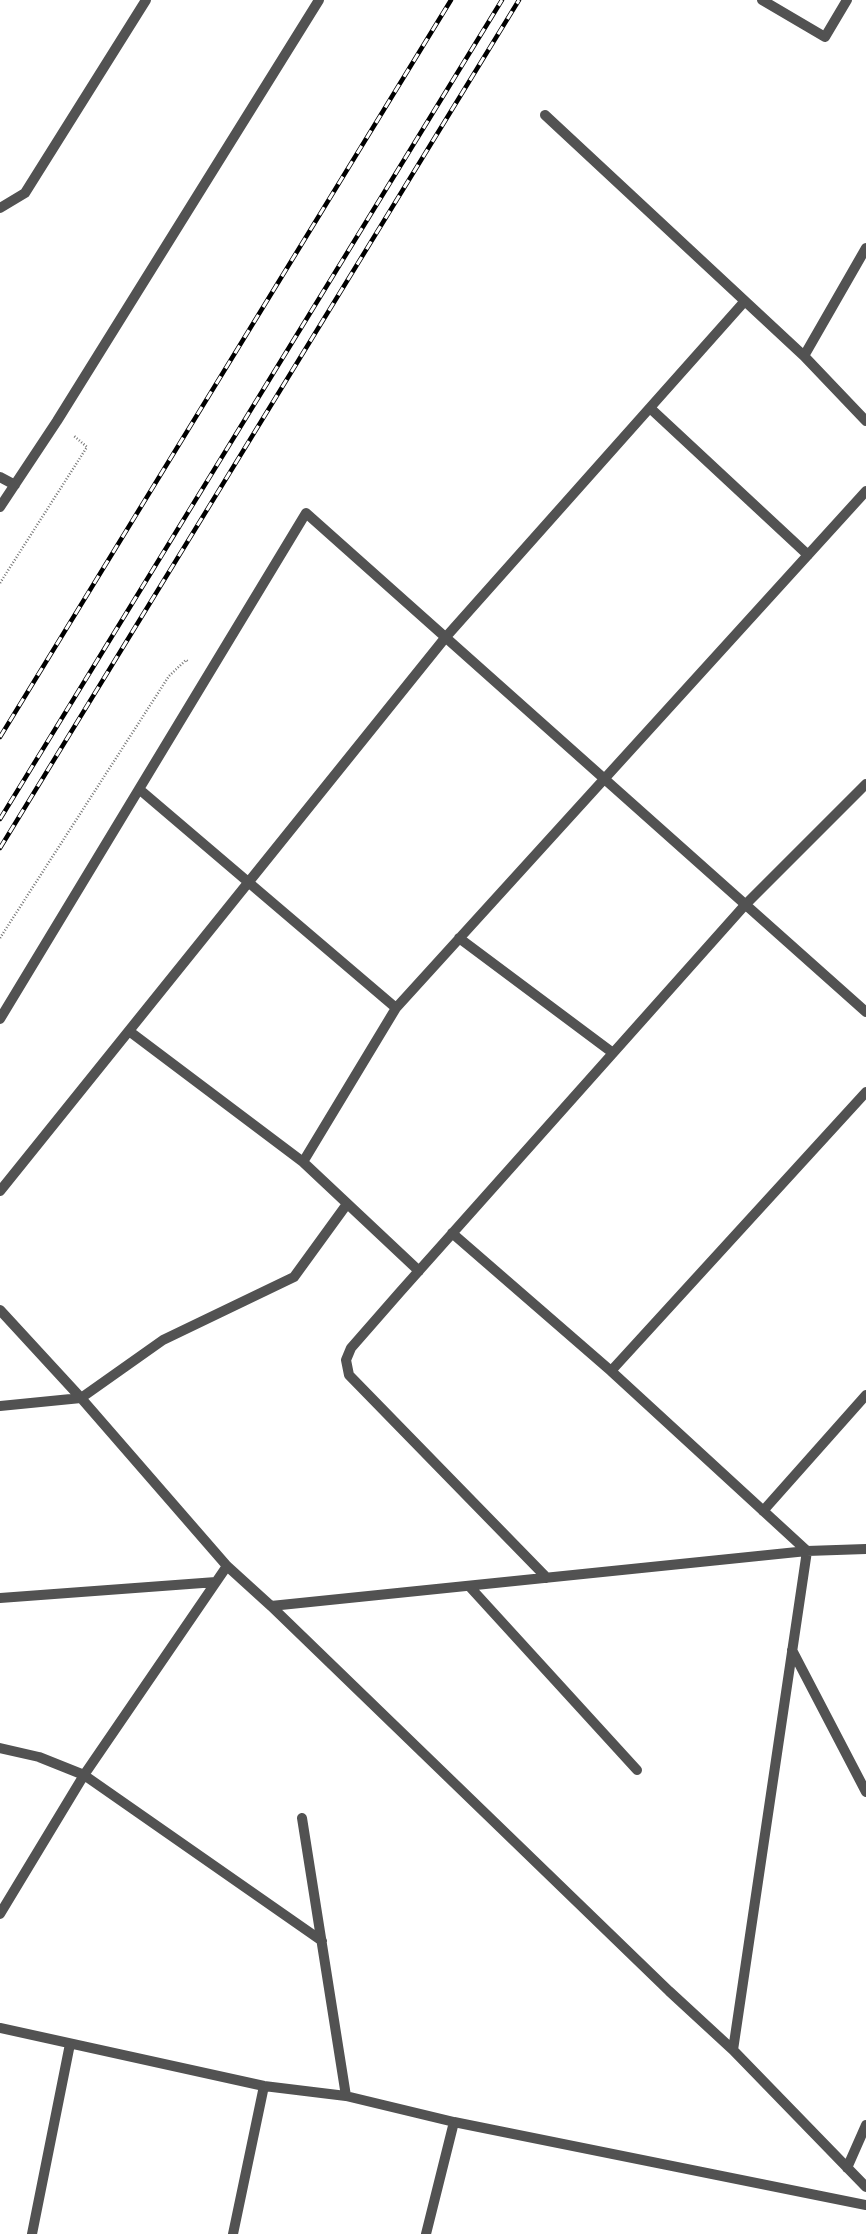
<!DOCTYPE html>
<style>
body{margin:0}
canvas{display:block;background:#fff}
</style>
<canvas width="866" height="2234"></canvas>
<script>
const g = document.querySelector('canvas').getContext('2d');
g.lineJoin = 'round';
function stroke(path, color, width, dash) { g.strokeStyle = color; g.lineWidth = width; g.lineCap = dash ? 'butt' : 'round'; g.setLineDash(dash || []); g.stroke(path); }
const path = new Path2D(`
 M0,583L87,447L74,436
 M0,938L169,676L186,660L189,662`);
const minor = new Path2D(`
 M762,0L825,37L847,0
 M545,115L804,356L866,421
 M0,208L25,193L146,0
 M804,356L866,248
 M650,408L808,555
 M0,477L15,485
 M0,507L57,421L319,0
 M139,789L396,1008
 M459,938L613,1053
 M0,1019L306,513L866,1012
 M129,1031L303,1162L419,1271
 M303,1162L396,1008L866,491
 M0,1191L445,638L744,302
 M452,1233L611,1371L807,1551
 M0,1310L81,1398L227,1566L271,1606L669,1991L733,2050L866,2187
 M611,1371L866,1092
 M0,1406L81,1398L163,1340L294,1277L347,1204
 M763,1511L866,1395
 M547,1578L349,1375L346,1360L351,1348L400,1292L745,905L866,784
 M469,1586L637,1770
 M0,1598L216,1582
 M271,1606L807,1551L866,1549
 M792,1650L866,1792
 M0,1748L39,1757L84,1775L322,1941
 M302,1818L346,2096
 M0,1914L84,1775L227,1566
 M0,2028L264,2086L346,2096L454,2122L866,2205
 M733,2050L807,1551
 M847,2168L866,2125
 M32,2234L70,2044
 M233,2234L264,2086
 M426,2234L454,2122`);
const rail = new Path2D(`
 M0,737L451,0
 M0,819L502,0
 M0,848L519,0`);
stroke(path, '#747474', 2.5, [1, 2]);
stroke(minor, '#525252', 10);
stroke(rail, '#000', 4.5);
stroke(rail, '#fff', 3, [9]);
</script>
